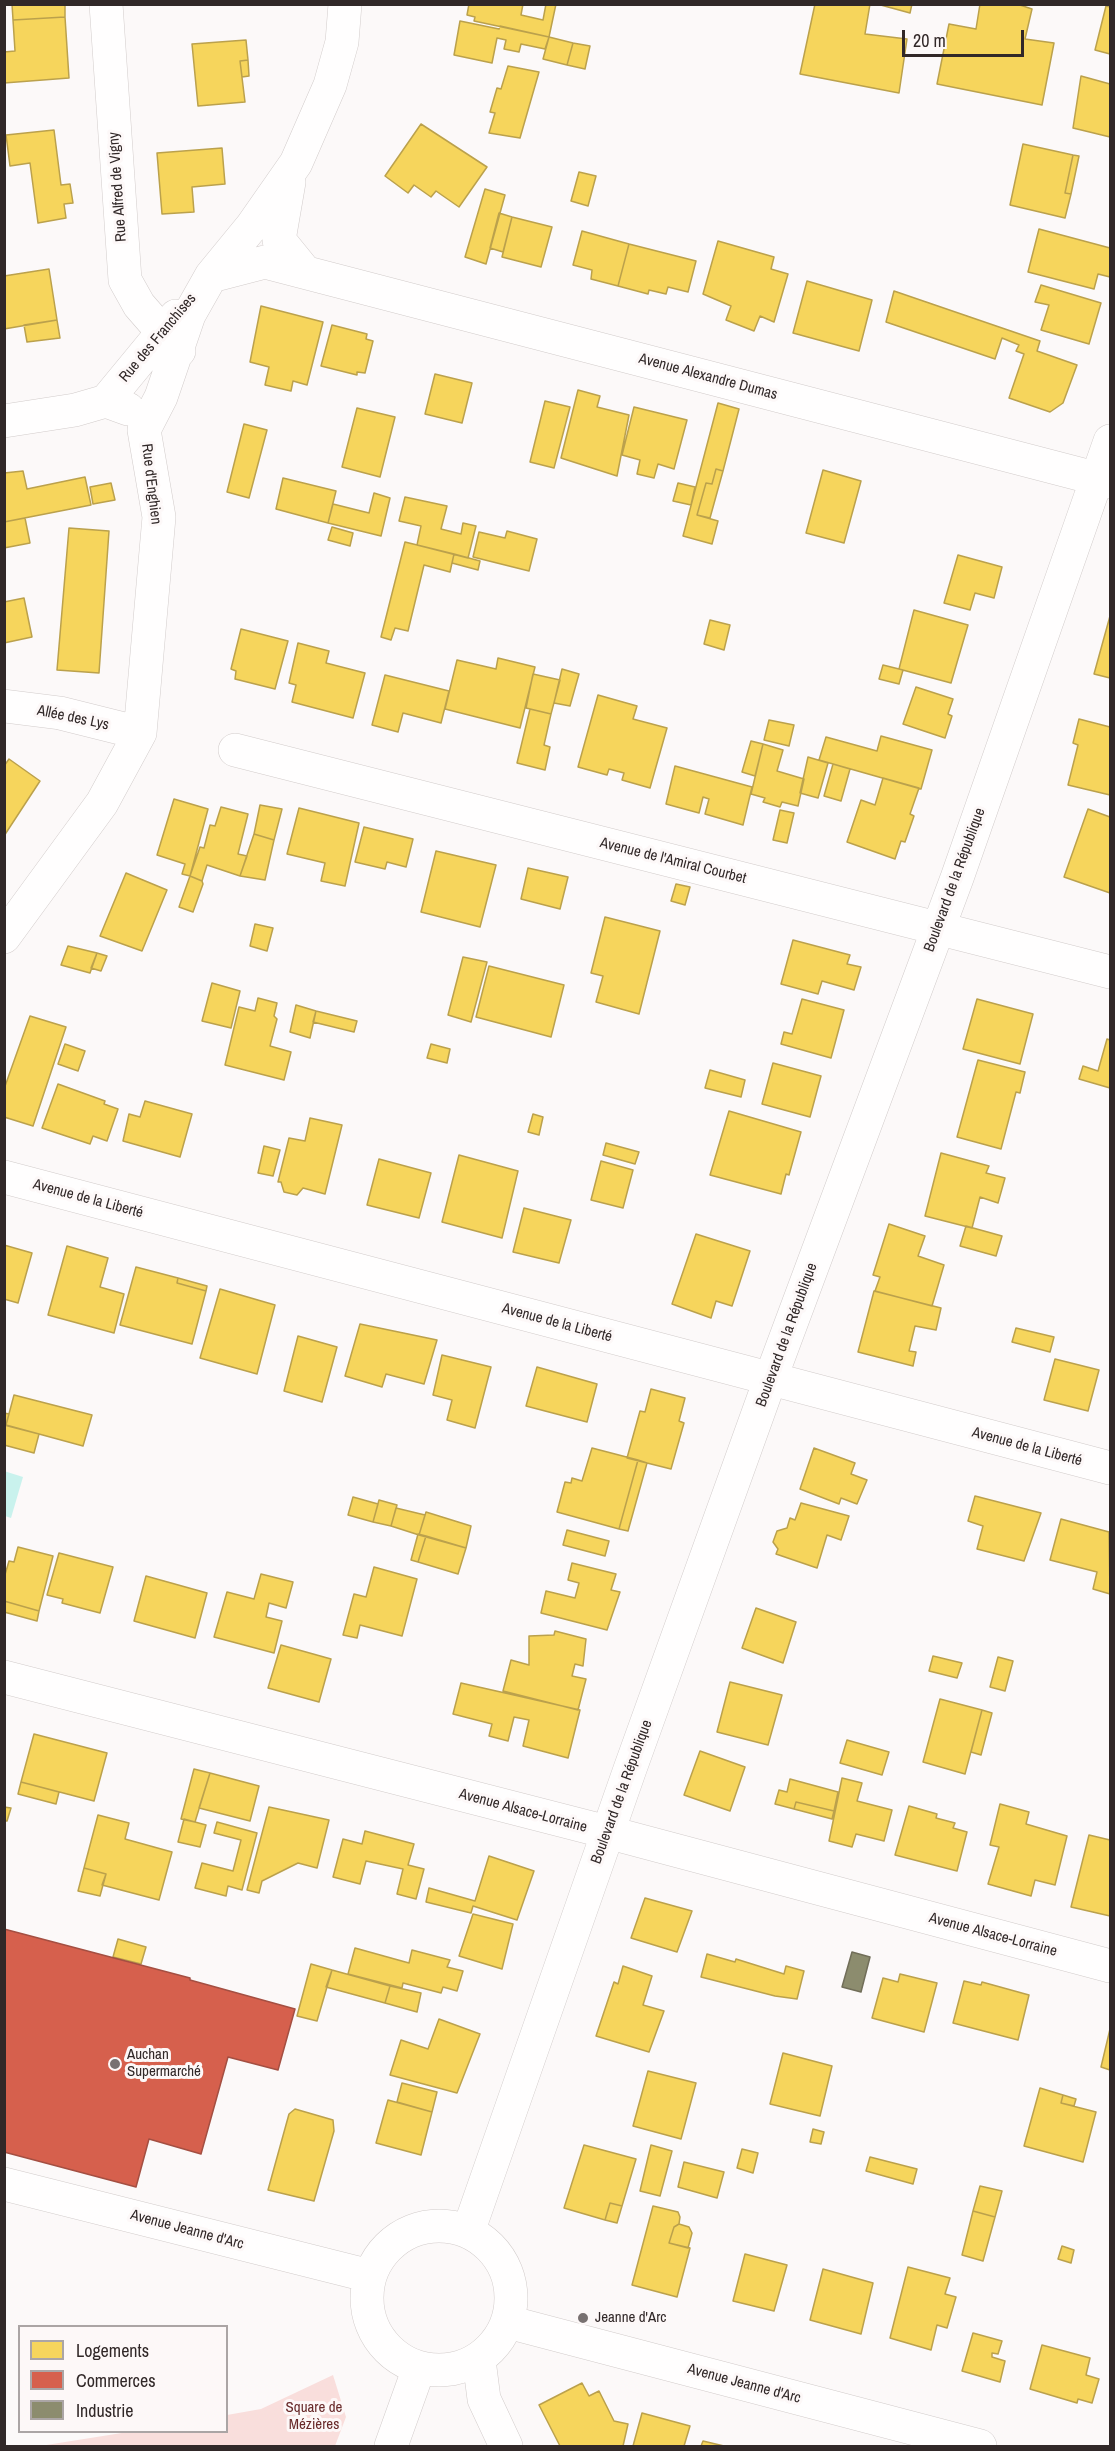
<!DOCTYPE html>
<meta charset="utf-8">
<style>
body{margin:0}
#map{position:relative;width:1115px;height:2451px;overflow:hidden;background:#fcf9f9;font-family:"Archivo Narrow",sans-serif}
canvas{display:block}
.frame{position:absolute;inset:0;border:6px solid #312828;pointer-events:none}
.legend{position:absolute;left:18px;top:2325px;width:210px;height:108px;box-sizing:border-box;background:#fdf8f8;border:2px solid #aba5a5;margin:0;padding:8px 10px;list-style:none;font-size:18px;color:#312828}
.legend li{display:flex;align-items:center;gap:12px;height:30px}
.legend b{width:30px;border:2px solid #aba5a5}
.scale{position:absolute;left:902px;top:30px;width:122px;height:27px;box-sizing:border-box;border:3px solid #312828;border-top:0;padding-left:8px;font-size:18px;line-height:21px;white-space:nowrap;color:#312828;-webkit-text-stroke:4px #fdf8f8;paint-order:stroke}
</style>
<div id="map">
<canvas width="1115" height="2451"></canvas>
<div class="frame"></div>
<ul class="legend">
<li><b style="height:16px;background:#f6d55c"></b>Logements</li>
<li><b style="height:16px;background:#d6604d"></b>Commerces</li>
<li><b style="height:16px;background:#8c8c6e"></b>Industrie</li>
</ul>
<div class="scale">20 m</div>
</div>
<script>
const g = document.querySelector('canvas').getContext('2d');
g.lineJoin = 'round';
function fill(path, color) { g.fillStyle = color; g.fill(path, 'evenodd'); }
function stroke(path, color, width, dash) { g.strokeStyle = color; g.lineWidth = width; g.lineCap = dash ? 'butt' : 'round'; g.setLineDash(dash || []); g.stroke(path); }
function write(font, color, halo, rows, align = 'center') {
  g.font = font + ' "Archivo Narrow",sans-serif'; g.lineWidth = 6; g.setLineDash([]); g.textBaseline = 'middle'; g.strokeStyle = halo; g.fillStyle = color; for (const [text, x, y, turn = 0] of rows) {
    g.save(); g.translate(x, y); g.rotate((+turn || 0) * Math.PI / 180); g.textAlign = isNaN(turn) ? turn : align; if (halo) g.strokeText(text, 0, 0); g.fillText(text, 0, 0); g.restore();
  }
}
const green = new Path2D(`
 M333,2375L346,2417L335,2446H40L128,2432H226L227,2415L261,2409Z`);
const water = new Path2D(`
 M4,1471L23,1477L11,1518L5,1516Z`);
const homes = new Path2D(`
 M12,4H65V17L13,20Z
 M469,4H523L521,15L543,20L546,4H556L549,37L474,21L475,17L467,15Z
 M815,4H870L865,34L907,39L899,93L800,74Z
 M877,4H912L910,13Z
 M980,4H1017L1032,9L1025,39L1054,43L1042,105L937,84L949,24L976,29Z
 M1106,6L1110,7V54L1095,50Z
 M65,17L69,78L4,83V52L15,51L13,20Z
 M460,21L499,29L500,26L549,37L545,49L521,44L519,52L504,49L506,40L497,38L492,63L454,55Z
 M549,37L573,43L567,65L543,59Z
 M246,40L248,60L240,61L245,102L198,106L192,44Z
 M573,43L590,46L585,69L567,65Z
 M248,60L249,76L242,77L240,61Z
 M508,66L539,72L520,138L489,133L495,113L490,112L497,88L501,89Z
 M1081,76L1110,84V137L1073,128Z
 M421,124L487,167L459,207L436,191L431,197L414,185L408,193L385,176Z
 M54,130L61,185L70,184L73,203L64,204L66,218L38,223L30,163L10,166L6,135Z
 M1023,144L1073,155L1065,193L1071,194L1065,218L1010,205Z
 M222,148L225,184L192,187L194,212L162,214L157,153Z
 M1073,155L1079,156L1071,194L1065,193Z
 M579,172L596,176L588,206L571,201Z
 M485,189L505,195L486,264L465,257Z
 M499,213L512,217L503,252L490,248Z
 M512,217L552,227L541,267L502,257Z
 M1039,229L1110,248V277L1098,274L1094,289L1028,272Z
 M582,231L629,244L618,286L591,279L592,270L573,265Z
 M718,241L774,257L771,269L788,274L774,322L760,316L754,331L726,320L731,306L703,294Z
 M629,244L696,261L688,292L668,287L666,294L649,290L648,294L618,286Z
 M49,269L57,320L4,329V276Z
 M807,281L872,300L859,351L793,333Z
 M1041,285L1101,303L1089,344L1041,330L1049,305L1035,302Z
 M894,291L1040,341L1037,351L1077,365L1063,403L1050,412L1009,398L1024,354L1016,351L1019,345L1002,338L995,359L886,322Z
 M261,306L323,322L307,385L293,381L291,391L265,385L269,367L250,362Z
 M57,320L60,338L27,342L24,325Z
 M332,325L367,334L366,339L373,341L365,373L357,372V375L321,366Z
 M435,374L472,383L462,423L425,414Z
 M578,390L600,396L597,407L629,415L617,476L561,458Z
 M545,401L570,407L554,468L530,462Z
 M718,403L739,409L723,471L716,469L712,484L706,483L697,515L718,521L712,544L683,536Z
 M634,407L687,420L674,469L658,464L654,478L637,474L640,460L622,455Z
 M357,408L395,417L380,477L342,467Z
 M244,424L267,430L249,498L227,492Z
 M716,469L723,471L710,518L697,515L706,483L712,484Z
 M823,470L861,481L844,543L806,533Z
 M23,471L27,489L85,477L91,505L4,522V473Z
 M283,478L336,491L328,523L276,509Z
 M111,483L115,500L93,504L90,487Z
 M678,483L695,487L691,505L673,501Z
 M374,493L390,498L381,536L328,523L333,504L369,513Z
 M405,497L447,506L441,529L461,534L463,523L476,526L468,558L417,545L421,526L399,521Z
 M25,518L30,543L4,548V522Z
 M332,527L353,533L350,546L328,540Z
 M69,528L109,531L99,673L57,670Z
 M507,531L537,539L529,571L473,557L479,532L505,538Z
 M405,542L454,554L450,572L424,565L408,631L395,628L391,640L381,637Z
 M454,554L480,561L478,570L452,563Z
 M958,555L1002,567L994,598L975,593L970,610L944,603Z
 M24,598L32,637L4,643V602Z
 M914,610L968,625L951,683L899,669Z
 M1110,616V678L1094,674Z
 M710,620L730,625L724,650L704,644Z
 M241,629L288,641L275,689L235,679L236,671L231,669Z
 M298,643L329,651L326,663L365,673L353,718L292,702L296,685L289,683Z
 M498,658L535,667L520,728L445,709L457,660L496,669Z
 M883,665L903,670L899,684L879,679Z
 M562,669L579,674L570,706L554,703Z
 M533,674L560,680L551,714L526,708Z
 M385,675L449,691L441,723L403,713L398,732L372,725Z
 M916,687L953,699L948,714L952,716L945,738L903,724Z
 M598,695L637,706L633,719L667,728L650,788L622,780L624,773L609,769L607,775L578,767Z
 M530,709L551,714L544,745L550,747L545,770L517,763Z
 M1079,719L1110,727V795L1068,785L1078,745L1073,743Z
 M769,720L794,725L789,746L764,740Z
 M881,736L932,750L921,789L819,760L826,737L877,751Z
 M751,741L763,744L755,776L742,772Z
 M763,744L783,750L777,771L804,779L798,806L782,802L780,807L763,802L765,798L751,794Z
 M808,757L828,763L818,798L800,793Z
 M9,759L40,781L4,836V766Z
 M833,764L850,769L841,801L824,796Z
 M675,766L752,787L743,825L705,814L709,799L703,797L699,813L666,804Z
 M883,778L919,788L910,814L914,816L905,842L901,841L895,859L847,842L861,800L875,805Z
 M174,799L208,809L190,876L182,874L185,864L157,855Z
 M260,805L282,809L274,840L254,834Z
 M221,807L248,814L238,854L247,856L240,876L207,865L202,881L190,876L200,847L204,848L210,825L215,826Z
 M299,808L359,823L345,886L321,881L325,863L287,854Z
 M1088,809L1110,817V893L1064,877Z
 M780,810L794,813L787,843L773,840Z
 M364,827L413,839L406,867L387,862L385,869L355,862Z
 M254,834L274,840L265,880L240,876Z
 M436,851L496,865L480,927L421,912Z
 M528,868L568,877L560,909L521,899Z
 M126,873L167,890L142,951L100,936Z
 M190,876L202,881L203,884L193,912L179,907Z
 M676,884L690,887L685,905L671,901Z
 M605,917L660,931L639,1014L596,1002L603,976L591,973Z
 M255,924L273,928L267,951L250,946Z
 M793,940L850,955L847,964L861,967L854,990L822,981L818,994L781,984Z
 M68,946L97,953L90,973L61,965Z
 M97,953L107,956L101,971L91,968Z
 M463,957L487,962L471,1022L448,1015Z
 M489,966L564,985L551,1037L476,1017Z
 M212,983L240,991L231,1028L202,1021Z
 M258,998L277,1003L274,1016L277,1019L270,1046L291,1052L284,1080L225,1065L239,1007L255,1011Z
 M802,999L844,1010L831,1058L781,1044L784,1032L792,1034Z
 M977,999L1033,1014L1020,1064L963,1049Z
 M296,1005L316,1011L310,1038L290,1032Z
 M316,1011L357,1021L354,1032L313,1022Z
 M30,1016L66,1027L33,1126L4,1117V1089Z
 M1107,1039L1110,1040V1088L1079,1079L1083,1066L1098,1071Z
 M65,1044L85,1051L78,1071L58,1064Z
 M431,1044L450,1049L447,1063L427,1058Z
 M978,1060L1025,1072L1020,1093L1016,1092L1001,1149L957,1137Z
 M773,1063L821,1076L810,1117L762,1104Z
 M710,1070L745,1080L741,1097L705,1088Z
 M58,1084L105,1101L104,1104L118,1109L107,1141L93,1136L90,1144L42,1128Z
 M145,1101L192,1114L180,1157L123,1141L129,1114L140,1117Z
 M729,1111L801,1132L789,1175L786,1174L781,1194L710,1175Z
 M533,1114L543,1117L539,1135L528,1132Z
 M310,1118L342,1125L325,1194L303,1188L297,1195L284,1192L281,1182H278L289,1138L305,1141Z
 M606,1143L639,1152L635,1164L603,1155Z
 M264,1146L280,1150L273,1176L258,1173Z
 M941,1153L989,1166L986,1173L1005,1178L998,1203L980,1197L972,1228L925,1216Z
 M459,1155L518,1171L502,1238L442,1222Z
 M379,1159L431,1173L419,1218L367,1205Z
 M601,1161L633,1170L623,1208L591,1200Z
 M524,1208L571,1220L559,1263L513,1252Z
 M889,1224L925,1236L918,1256L944,1265L932,1306L875,1291L880,1277L873,1275Z
 M966,1226L1002,1236L996,1256L960,1246Z
 M696,1234L750,1251L732,1306L716,1301L711,1318L672,1304Z
 M4,1245L32,1253L18,1303L4,1299Z
 M67,1246L108,1258L100,1287L124,1294L114,1333L48,1315Z
 M136,1267L178,1278L177,1283L206,1291L192,1344L120,1325Z
 M178,1278L207,1286L206,1291L177,1283Z
 M220,1289L275,1305L257,1374L200,1358Z
 M874,1291L941,1308L936,1330L915,1326L909,1351L916,1352L913,1366L858,1352Z
 M360,1324L437,1340L424,1384L386,1374L382,1387L345,1376Z
 M1016,1328L1054,1337L1050,1352L1012,1342Z
 M298,1336L337,1347L322,1402L284,1391Z
 M442,1355L491,1367L475,1428L447,1420L452,1400L433,1395Z
 M1055,1359L1099,1370L1088,1411L1044,1400Z
 M537,1367L597,1384L587,1422L526,1406Z
 M651,1389L685,1398L679,1421L684,1423L671,1469L627,1458L640,1411L645,1412Z
 M14,1395L92,1415L83,1446L6,1425Z
 M4,1413L9,1414L6,1425H4Z
 M4,1425L39,1434L34,1453L4,1445Z
 M592,1448L638,1460L619,1529L557,1512L565,1482L571,1483L572,1478L582,1481Z
 M814,1448L855,1463L851,1474L867,1480L857,1504L841,1498L839,1504L800,1489Z
 M638,1460L647,1463L628,1531L619,1529Z
 M975,1496L1041,1513L1024,1561L977,1549L983,1526L968,1521Z
 M353,1497L378,1504L373,1522L348,1515Z
 M379,1500L397,1505L391,1526L373,1522Z
 M801,1503L849,1516L841,1540L827,1535L817,1568L776,1554L778,1549L773,1542L777,1531L787,1528L790,1518L795,1520Z
 M396,1508L425,1515L419,1535L391,1526Z
 M426,1512L471,1526L466,1548L419,1535Z
 M1061,1519L1109,1532L1110,1594L1093,1589L1097,1572L1050,1560Z
 M567,1530L609,1541L605,1556L563,1545Z
 M418,1534L426,1536L418,1562L411,1560Z
 M426,1536L466,1548L458,1574L418,1562Z
 M18,1547L53,1556L39,1611L4,1601V1578L9,1561L14,1562Z
 M59,1553L113,1567L100,1613L62,1603L63,1599L47,1595Z
 M572,1563L616,1574L611,1590L620,1592L607,1630L541,1613L546,1591L575,1598L579,1583L568,1580Z
 M374,1567L417,1579L402,1636L360,1625L357,1638L343,1635L354,1594L366,1597Z
 M261,1574L293,1582L286,1608L269,1603L266,1617L282,1621L274,1653L214,1637L227,1592L254,1599Z
 M146,1576L207,1593L195,1638L134,1621Z
 M4,1601L39,1611L37,1621L4,1612Z
 M756,1608L796,1622L783,1663L742,1648Z
 M555,1631L586,1639L583,1666L575,1664L572,1676L586,1679L578,1710L503,1691L511,1660L529,1665V1636L554,1635Z
 M281,1645L331,1659L319,1702L268,1688Z
 M933,1656L962,1663L957,1678L929,1671Z
 M998,1657L1013,1661L1005,1691L990,1687Z
 M730,1682L782,1695L768,1745L717,1732Z
 M461,1683L580,1710L568,1758L523,1746L529,1720L514,1717L508,1741L489,1736L492,1724L453,1714Z
 M940,1699L982,1710L965,1774L923,1762Z
 M982,1710L992,1713L981,1755L971,1752Z
 M34,1734L107,1753L94,1801L21,1782Z
 M847,1740L889,1752L882,1775L840,1763Z
 M700,1751L745,1767L730,1811L684,1795Z
 M194,1769L210,1773L195,1822L181,1819Z
 M210,1773L259,1786L250,1821L199,1808Z
 M842,1778L862,1783L857,1801L892,1810L884,1841L856,1834L852,1847L829,1841Z
 M790,1779L838,1792L834,1811L796,1802L794,1809L775,1804L779,1790L787,1792Z
 M21,1782L59,1792L56,1804L18,1794Z
 M796,1802L834,1811L832,1819L794,1809Z
 M1000,1804L1029,1812L1026,1824L1067,1836L1055,1885L1035,1880L1031,1896L988,1884L999,1847L990,1845Z
 M909,1806L937,1814L936,1818L955,1823L953,1828L967,1832L957,1871L895,1855Z
 M4,1807L11,1808L7,1821H4Z
 M269,1807L329,1820L317,1868L298,1863L262,1881L259,1893L247,1890Z
 M98,1815L129,1823L125,1839L172,1852L159,1900L102,1885L106,1874L84,1868Z
 M184,1819L206,1825L200,1847L178,1842Z
 M217,1822L257,1833L242,1890L228,1886L226,1896L195,1888L202,1863L233,1871L241,1840L214,1833Z
 M365,1831L414,1844L408,1865L424,1869L416,1899L397,1894L403,1869L366,1861L360,1884L333,1877L343,1839L362,1844Z
 M1089,1835L1110,1840V1916L1071,1907Z
 M489,1856L534,1871L517,1920L473,1906L471,1913L426,1902L429,1888L475,1901Z
 M84,1868L106,1874L100,1896L78,1891Z
 M645,1898L692,1911L677,1952L631,1938Z
 M473,1914L513,1924L502,1969L459,1956Z
 M118,1939L146,1947L141,1964L113,1957Z
 M355,1948L409,1963L412,1950L450,1960L447,1967L463,1971L457,1991L443,1987L441,1993L403,1983L402,1988L348,1974Z
 M707,1954L735,1962L736,1959L784,1974L786,1966L804,1971L797,1999L775,1996L701,1977Z
 M311,1964L332,1970L317,2021L297,2016Z
 M623,1966L652,1976L643,2005L664,2011L649,2052L596,2036L614,1982L618,1984Z
 M332,1970L390,1986L385,2003L326,1987Z
 M900,1974L937,1983L924,2032L872,2018L883,1978L898,1982Z
 M964,1981L981,1985L982,1982L1029,1995L1018,2040L953,2023Z
 M390,1986L421,1993L417,2012L385,2003Z
 M439,2019L480,2034L457,2093L390,2075L401,2040L428,2049Z
 M1110,2029V2070L1101,2067Z
 M783,2053L832,2066L820,2116L770,2104Z
 M648,2071L696,2083L681,2139L633,2126Z
 M402,2083L437,2092L432,2112L397,2102Z
 M1040,2088L1063,2095L1061,2103L1096,2112L1083,2162L1024,2146Z
 M1063,2095L1076,2099L1074,2106L1061,2103Z
 M388,2100L432,2112L421,2155L376,2143Z
 M295,2109L333,2120L334,2131L314,2201L268,2190L289,2114Z
 M813,2129L824,2132L821,2144L810,2142Z
 M584,2145L636,2159L622,2206L610,2203L605,2220L564,2208Z
 M651,2145L672,2151L660,2196L640,2191Z
 M742,2149L758,2153L753,2173L737,2168Z
 M870,2157L917,2169L913,2184L866,2171Z
 M684,2162L724,2172L717,2198L678,2187Z
 M980,2186L1002,2191L995,2217L973,2211Z
 M610,2203L622,2206L617,2223L605,2220Z
 M653,2206L678,2212L680,2217L679,2224L674,2227L669,2243L690,2248L677,2297L632,2285Z
 M973,2211L995,2217L983,2261L962,2255Z
 M679,2224L689,2227L692,2233L688,2248L669,2243L674,2227Z
 M1062,2246L1074,2250L1071,2263L1058,2259Z
 M745,2254L787,2265L774,2311L733,2301Z
 M908,2267L950,2278L945,2294L956,2297L947,2328L937,2325L931,2350L890,2338Z
 M823,2269L873,2283L861,2334L810,2320Z
 M973,2333L1002,2341L998,2354L992,2353V2357L1005,2361L1000,2382L962,2371Z
 M1042,2345L1090,2358L1086,2375L1099,2379L1092,2403L1078,2399L1077,2403L1030,2389Z
 M582,2383L589,2396L599,2391L614,2421L628,2424L623,2446H560L539,2405Z
 M642,2413L690,2426L684,2446H633Z
 M703,2441L724,2446H701Z`);
const shops = new Path2D(`
 M4,1929L190,1978V1980L295,2009L278,2070L228,2057L201,2154L149,2139L136,2187L4,2152Z`);
const industry = new Path2D(`
 M852,1952L870,1957L861,1992L842,1987Z`);
const minor = new Path2D(`
 M106,4L125,280L139,305L179,351
 M289,182L279,240L305,272
 M211,276L265,262L1110,482
 M106,401L176,316
 M4,421L75,410L106,401L128,409
 M4,706L60,713L140,733
 M235,750L1110,972
 M4,937L102,803L140,733L159,517L144,430L161,397L189,315L211,276L252,226L296,163L330,85L342,42L345,4
 M4,1177L1110,1468
 M4,1677L607,1832L1110,1966
 M4,2184L370,2276
 M367 2298a72 72 0 1 1 144 0a72 72 0 1 1-144 0Z
 M468,2232L630,1769L770,1380L957,878L1110,441
 M508,2322L980,2446
 M479,2360L484,2399L506,2446
 M391,2446L419,2368`);
const markers = [
 [115,2064,6,"#787171"],
 [583,2318,6,"#787171"]
];
const streetNames = [
 ["Rue Alfred de Vigny",118,187,-94],
 ["Rue des Franchises",158,338,-50],
 ["Avenue Alexandre Dumas",708,377,15],
 ["Rue d'Enghien",151,484,83],
 ["Allée des Lys",73,718,12],
 ["Avenue de l'Amiral Courbet",673,861,14],
 ["Boulevard de la République",955,880,-70],
 ["Avenue de la Liberté",88,1199,15],
 ["Avenue de la Liberté",557,1323,15],
 ["Boulevard de la République",787,1335,-70],
 ["Avenue de la Liberté",1027,1447,15],
 ["Boulevard de la République",622,1792,-70],
 ["Avenue Alsace-Lorraine",523,1811,15],
 ["Avenue Alsace-Lorraine",993,1935,15],
 ["Avenue Jeanne d'Arc",187,2230,15],
 ["Avenue Jeanne d'Arc",744,2384,15]
];
const poiNames = [
 ["Auchan",127,2055],
 ["Supermarché",127,2072],
 ["Jeanne d'Arc",595,2318]
];
const parkNames = [
 ["Square de",314,2408],
 ["Mézières",314,2425]
];
fill(green, '#f9dedc');
fill(water, '#c9f2ed');
fill(homes, '#f6d55c');
stroke(homes, '#bba14c', 1.5);
fill(shops, '#d6604d');
stroke(shops, '#a44f42', 1.5);
fill(industry, '#8c8c6e');
stroke(industry, '#716e59', 1.5);
stroke(minor, '#d2cccb', 34);
stroke(minor, '#fffefe', 33);
for (const [x, y, r, color] of markers) { const dot = new Path2D(); dot.arc(x, y, r, 0, 2 * Math.PI); g.fillStyle = color; g.fill(dot); stroke(dot, '#fdf8f8', 2); }
write('15px', '#312828', '#fdf8f8', streetNames);
write('15px', '#312828', '#fdf8f8', poiNames, 'left');
write('15px', '#682929', '#fdf8f8', parkNames);
</script>
